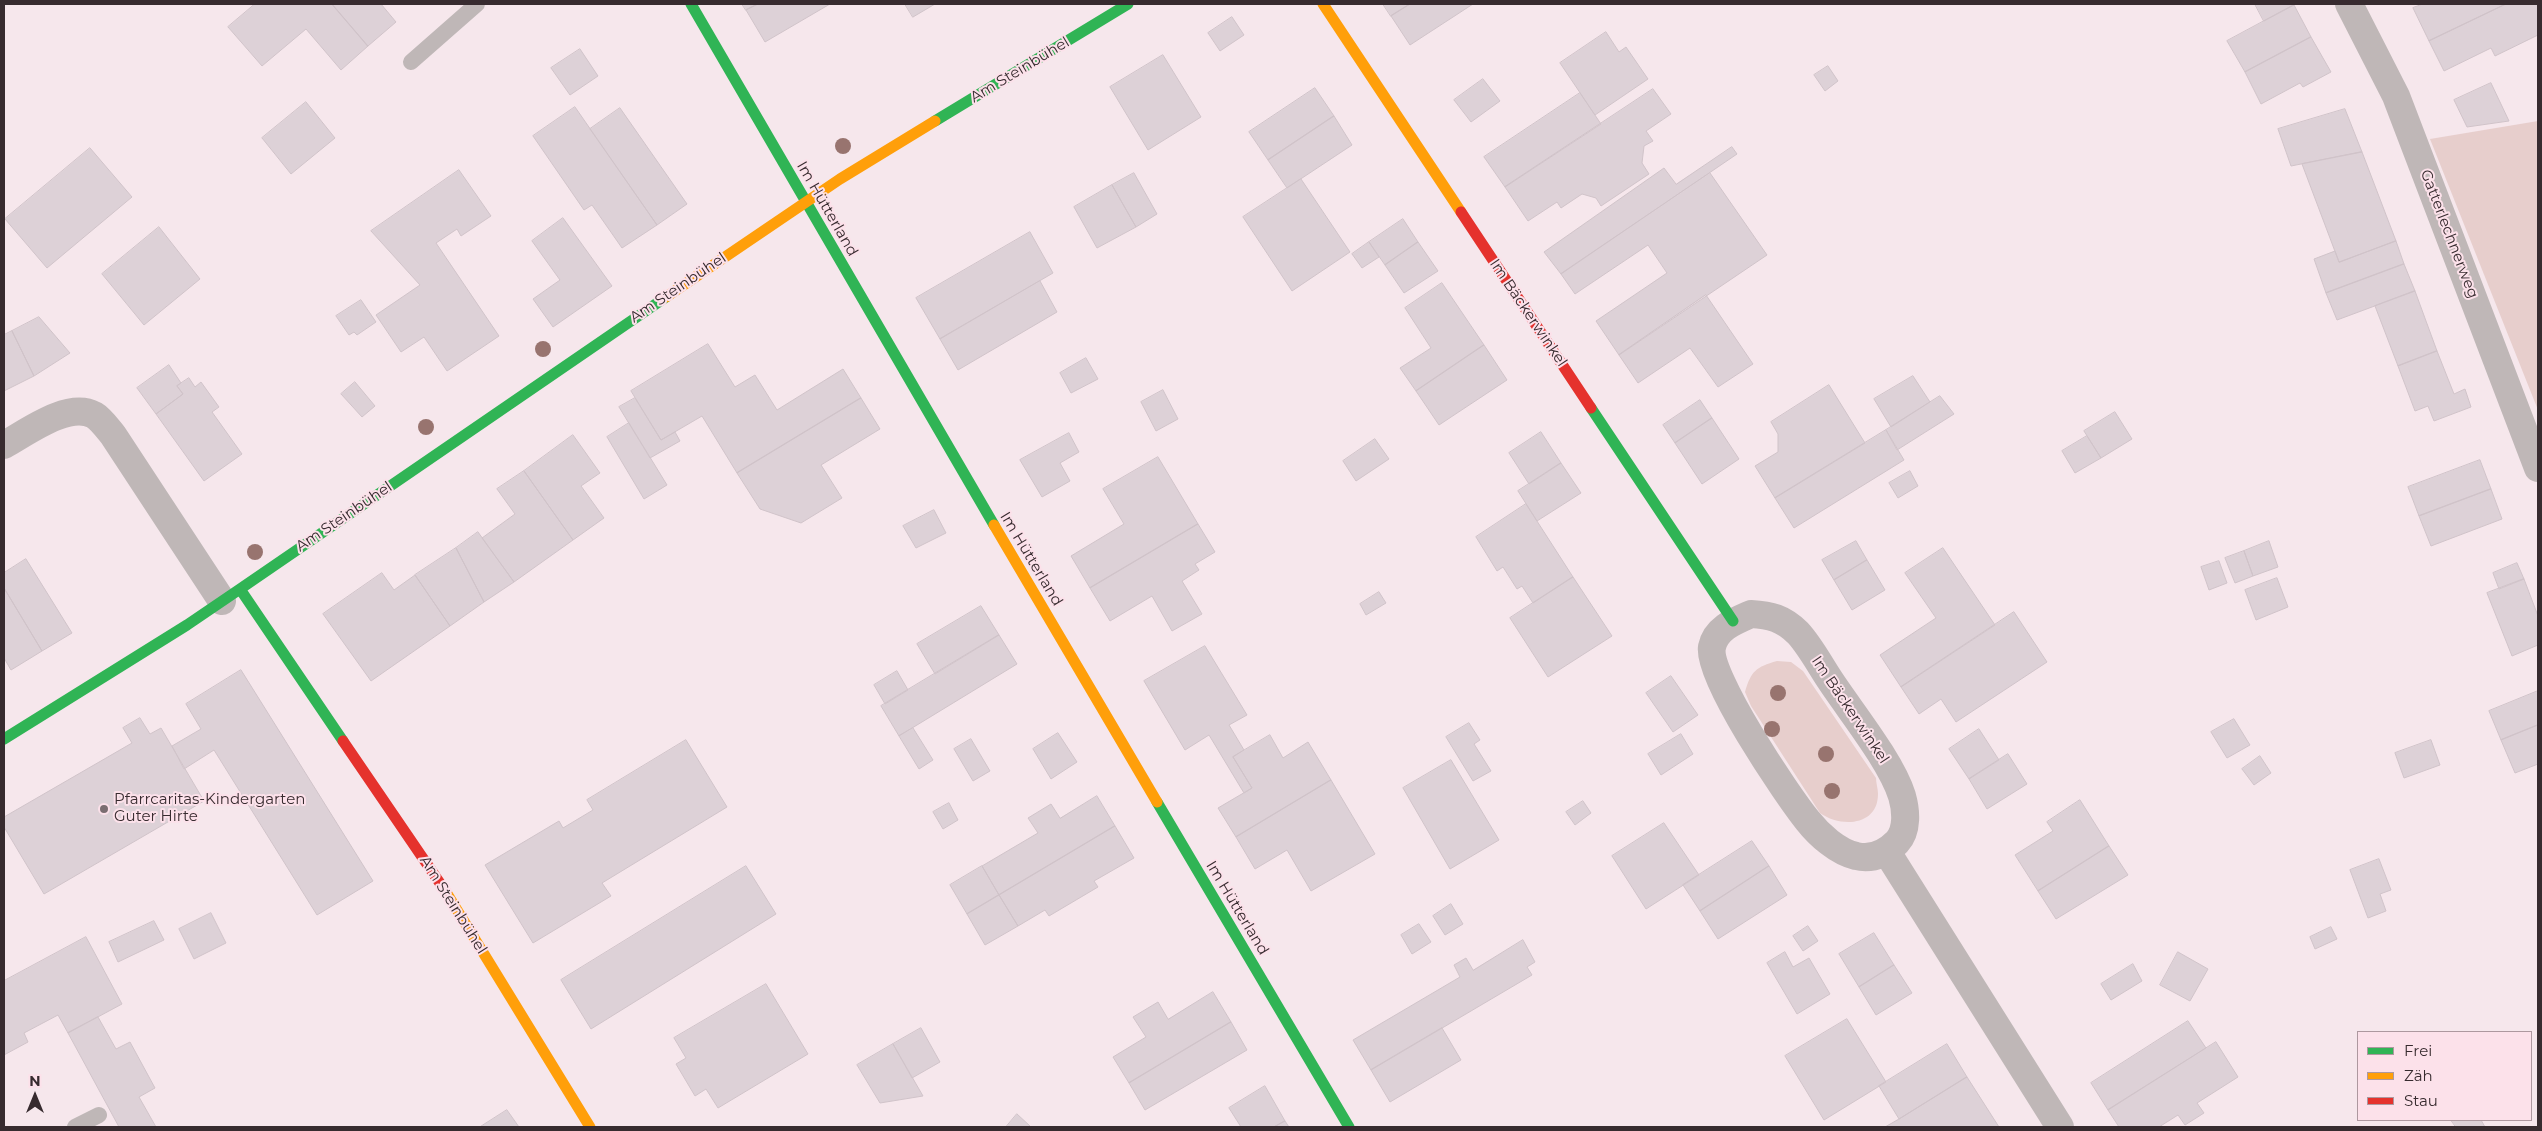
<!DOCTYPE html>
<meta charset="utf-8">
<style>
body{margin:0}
#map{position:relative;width:2542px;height:1131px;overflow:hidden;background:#f6e7ec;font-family:Montserrat,sans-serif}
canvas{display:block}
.frame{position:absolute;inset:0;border:5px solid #372b2f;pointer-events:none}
.legend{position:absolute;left:2357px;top:1031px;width:175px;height:90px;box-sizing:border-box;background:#fce1ea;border:1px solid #ad989f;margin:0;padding:6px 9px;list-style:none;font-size:15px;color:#372b2f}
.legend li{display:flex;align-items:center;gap:10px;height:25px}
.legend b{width:25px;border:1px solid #ad989f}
.north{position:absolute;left:10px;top:1071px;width:50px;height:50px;-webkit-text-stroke:4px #fce1ea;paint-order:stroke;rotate:0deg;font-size:14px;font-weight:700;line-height:20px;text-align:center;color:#372b2f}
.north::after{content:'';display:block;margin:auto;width:18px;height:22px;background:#372b2f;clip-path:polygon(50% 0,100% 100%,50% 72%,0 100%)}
</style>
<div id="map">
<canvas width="2542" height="1131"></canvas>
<div class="frame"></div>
<ul class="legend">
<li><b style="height:6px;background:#30b455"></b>Frei</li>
<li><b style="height:6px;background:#ff9f0a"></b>Zäh</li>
<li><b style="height:6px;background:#e5322d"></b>Stau</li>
</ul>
<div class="north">N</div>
</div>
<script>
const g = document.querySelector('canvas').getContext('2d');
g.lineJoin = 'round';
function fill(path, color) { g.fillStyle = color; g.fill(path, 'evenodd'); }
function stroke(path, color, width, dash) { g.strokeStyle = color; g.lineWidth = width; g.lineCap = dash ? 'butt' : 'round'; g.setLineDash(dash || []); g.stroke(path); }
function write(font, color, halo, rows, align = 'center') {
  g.font = font + ' Montserrat,sans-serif'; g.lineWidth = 4; g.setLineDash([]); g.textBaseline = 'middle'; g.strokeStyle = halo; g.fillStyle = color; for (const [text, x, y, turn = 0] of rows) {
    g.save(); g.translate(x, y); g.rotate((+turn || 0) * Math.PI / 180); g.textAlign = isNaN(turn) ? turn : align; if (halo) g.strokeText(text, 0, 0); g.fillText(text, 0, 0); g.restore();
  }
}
const green = new Path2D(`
 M2538,121V410L2430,139Z
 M1777,661L1791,662L1803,671L1876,778C1876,783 1878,789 1878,794C1878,826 1841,828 1820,813L1751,706L1745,692C1751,671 1756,667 1777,661Z`);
const building = new Path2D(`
 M255,4H332L368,46L341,70L306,29L262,66L228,27Z
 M332,4H381L396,22L368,46Z
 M742,4H758L746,10Z
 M758,4H830L765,42L746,10Z
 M905,4H935L913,17Z
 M1383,4H1410L1391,16Z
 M1410,4H1473L1410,45L1391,16Z
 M2255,4H2294V5L2264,21Z
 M2423,4H2506L2429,41L2413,8Z
 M2506,4H2538V35L2495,56L2491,48L2444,71L2429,41Z
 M2294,5L2311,37L2245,72L2227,41Z
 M1232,17L1244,35L1220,51L1208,33Z
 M1606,32L1619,52L1626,47L1648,79L1595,115L1560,63Z
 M2311,37L2331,72L2303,87L2300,83L2261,104L2245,72Z
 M580,49L598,76L570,95L551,68Z
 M1163,55L1201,117L1148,150L1110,87Z
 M1828,66L1838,81L1825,91L1814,75Z
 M1483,79L1500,101L1471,122L1454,100Z
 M2491,83L2509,121L2467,127L2454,100Z
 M1315,88L1334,116L1268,160L1249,132Z
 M1653,89L1671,114L1646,131L1653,141L1644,146L1642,163L1649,174L1601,206L1596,198L1582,194L1561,208L1557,202L1528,221L1505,187Z
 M1580,93L1601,124L1505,187L1484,157Z
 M306,102L335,138L291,174L262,138Z
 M575,107L657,225L622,248L592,205L584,210L533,136Z
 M620,108L687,204L657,225L590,129Z
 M2345,109L2362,152L2291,166L2278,129Z
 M1334,116L1352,145L1287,188L1268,160Z
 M1732,147L1737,154L1561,274L1544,252L1664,168L1676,184Z
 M90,148L132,197L47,268L5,219Z
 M2362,152L2396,241L2339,262L2302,164Z
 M459,170L491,216L461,236L457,229L436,243L499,336L447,371L424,337L401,352L376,315L420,285L371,231Z
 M1134,173L1157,214L1136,227L1112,185Z
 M1710,173L1767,255L1619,355L1596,321L1667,273L1648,245L1575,294L1561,274Z
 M1301,179L1350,252L1292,291L1243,217Z
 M1112,185L1136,227L1097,248L1074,207Z
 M563,218L612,286L553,327L533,299L560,280L532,241Z
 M1403,219L1418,242L1385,265L1369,242Z
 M159,227L200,279L144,325L102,274Z
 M1030,232L1053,273L940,339L916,298Z
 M2396,241L2404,264L2326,293L2314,259L2335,251L2339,262Z
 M1369,242L1379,257L1362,268L1352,254Z
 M1418,242L1438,271L1404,293L1385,265Z
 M2404,264L2415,291L2337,320L2326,293Z
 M1040,281L1057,312L958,370L940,339Z
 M1442,283L1484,345L1416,391L1400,368L1431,348L1405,308Z
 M2415,291L2437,351L2398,366L2375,306Z
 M1706,295L1753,364L1718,387L1690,348L1638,383L1619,355Z
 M361,300L376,322L357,335L354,332L349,335L336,316Z
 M39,317L70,353L34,376L12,331Z
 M12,331L34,376L4,391V335Z
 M708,344L735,387L755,375L777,410L843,369L861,398L737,473L702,416L661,440L631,391Z
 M1484,345L1507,380L1439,425L1416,391Z
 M2437,351L2454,394L2465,389L2471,407L2434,421L2428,406L2415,411L2398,366Z
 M1086,358L1098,379L1071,393L1060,373Z
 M169,365L181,383L177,386L183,394L156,414L137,388Z
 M1913,376L1930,402L1891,427L1874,399Z
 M189,378L195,387L201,382L219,407L212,412L242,454L204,481L156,414L183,394L177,386Z
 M355,382L375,406L362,417L341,394Z
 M1829,385L1865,443L1775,498L1755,466L1778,452V434L1771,422Z
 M1163,390L1178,419L1156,431L1141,402Z
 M1940,396L1954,414L1897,450L1886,430Z
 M635,398L661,440L675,432L680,441L650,458L619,407Z
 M861,398L880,429L821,465L842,498L801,523L760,509L737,473Z
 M1700,400L1712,418L1675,443L1663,425Z
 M2115,412L2132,439L2101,458L2084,431Z
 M1712,418L1739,459L1702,484L1675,443Z
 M629,423L667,485L644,499L607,437Z
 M1886,430L1904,460L1794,528L1775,498Z
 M1541,432L1561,463L1529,484L1509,453Z
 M1069,433L1079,452L1060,463L1070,481L1042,497L1020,460Z
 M573,435L600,473L581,486L604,518L573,540L524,471Z
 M2087,436L2101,458L2075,473L2062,451Z
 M1375,439L1389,459L1356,481L1343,461Z
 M1158,457L1198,524L1090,588L1071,556L1124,524L1103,489Z
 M2480,460L2491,489L2419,516L2408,487Z
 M1561,463L1581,493L1537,521L1518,491Z
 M524,471L573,540L514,582L482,538L515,514L497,489Z
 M1910,471L1918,486L1898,498L1889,483Z
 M2491,489L2502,519L2431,546L2419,516Z
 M1526,504L1573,577L1533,603L1522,586L1517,589L1503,567L1497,571L1476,537Z
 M934,510L946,533L916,548L903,526Z
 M1198,524L1215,552L1195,564L1199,570L1182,581L1202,614L1172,631L1152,596L1110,621L1090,588Z
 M478,532L514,582L484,602L456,548Z
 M1856,541L1867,560L1834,580L1822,560Z
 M2269,541L2278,567L2253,576L2244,551Z
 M456,548L484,602L450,626L415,575Z
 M1943,548L1995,625L1901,687L1880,655L1936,618L1905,573Z
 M2244,551L2253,576L2235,583L2225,558Z
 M26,559L72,633L42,651L4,588V573Z
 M1867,560L1885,590L1852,610L1834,580Z
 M2219,561L2227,583L2209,590L2201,567Z
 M2517,563L2524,579L2499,589L2493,573Z
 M382,573L394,590L415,575L450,626L371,681L323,614Z
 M1573,577L1612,636L1548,677L1510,618Z
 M2277,578L2288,607L2256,620L2245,590Z
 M2524,579L2538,616V645L2512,656L2487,593Z
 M4,588L42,651L11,670L4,658Z
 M1379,592L1386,603L1366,615L1360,604Z
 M981,606L999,635L935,674L917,644Z
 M2014,612L2047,662L1956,722L1941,699L1919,714L1901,687Z
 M999,635L1017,664L899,736L881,706Z
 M1205,646L1247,715L1229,725L1244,750L1233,757L1252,788L1244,793L1209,735L1185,750L1144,681Z
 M241,670L373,881L317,915L214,750L184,769L172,746L201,729L186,704Z
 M897,671L908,690L885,704L874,685Z
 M1671,676L1698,715L1673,732L1646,693Z
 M2538,691V725L2501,740L2489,711Z
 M140,718L150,734L161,728L204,801L44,894L4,827V817L132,743L123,728Z
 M2234,719L2250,745L2227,758L2211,732Z
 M1469,723L1480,740L1474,744L1491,771L1473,781L1446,737Z
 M2538,725V764L2515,773L2501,740Z
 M913,728L933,760L919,769L899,736Z
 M1979,729L1999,760L1969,779L1949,749Z
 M1058,733L1077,762L1051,779L1033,749Z
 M1681,734L1693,754L1661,775L1648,754Z
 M1270,735L1283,758L1308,742L1331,780L1236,837L1218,808L1252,788L1233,757Z
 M971,739L990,771L973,781L954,749Z
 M686,740L727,807L602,883L611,896L533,943L485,865L559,821L563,828L593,810L587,800Z
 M2431,740L2440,765L2404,778L2395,753Z
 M2008,754L2027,784L1987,809L1969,779Z
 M2260,756L2271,773L2254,785L2242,769Z
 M1451,760L1499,840L1450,869L1403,788Z
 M1331,780L1375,854L1311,891L1287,850L1255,869L1236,837Z
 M1097,796L1115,826L999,895L982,866L1038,833L1028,818L1051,804L1060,818Z
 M2080,800L2109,846L2038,891L2015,855L2053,831L2047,822Z
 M1583,801L1591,813L1575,825L1566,812Z
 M949,803L958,820L943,829L933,812Z
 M1664,823L1699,875L1646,909L1612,856Z
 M1115,826L1134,858L1094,881L1098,887L1049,916L1045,910L1018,926L999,895Z
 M1752,841L1769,866L1700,911L1683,885Z
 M2109,846L2128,875L2056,919L2038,891Z
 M2379,859L2391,890L2380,894L2386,911L2368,918L2350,870Z
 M746,866L776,914L591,1029L561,980Z
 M982,866L999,895L967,914L950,885Z
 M1769,866L1787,895L1718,939L1700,911Z
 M999,895L1018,926L985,945L967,914Z
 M1451,904L1463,924L1445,935L1433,916Z
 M211,913L226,943L194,959L179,929Z
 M154,921L164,940L118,962L109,942Z
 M1419,924L1431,942L1412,954L1401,935Z
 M1808,926L1818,941L1803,951L1793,936Z
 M2331,927L2337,939L2315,949L2310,937Z
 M1874,933L1894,965L1859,987L1839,954Z
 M86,937L122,1004L68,1033L58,1015L24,1033L28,1042L4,1055V981Z
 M1523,940L1535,962L1527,967L1532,975L1371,1070L1353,1040L1460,977L1454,965L1466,958L1473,970Z
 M1785,952L1793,967L1809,958L1830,994L1797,1014L1767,963Z
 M2178,952L2208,969L2190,1001L2160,985Z
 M2133,964L2142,981L2111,1000L2101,984Z
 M1894,965L1912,993L1876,1015L1859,987Z
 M766,984L808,1054L718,1108L706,1089L695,1096L676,1064L686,1058L674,1038Z
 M1213,992L1231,1022L1129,1083L1113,1057L1146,1037L1133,1017L1158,1002L1168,1019Z
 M98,1017L116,1049L130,1042L155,1088L139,1097L156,1127H119L68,1033Z
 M1847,1019L1886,1082L1824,1120L1785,1056Z
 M2188,1021L2206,1048L2108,1110L2091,1083Z
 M1231,1022L1247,1050L1145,1110L1129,1083Z
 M921,1028L940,1062L912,1078L893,1044Z
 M1442,1028L1461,1060L1390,1102L1371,1070Z
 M2216,1042L2238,1077L2197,1103L2204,1113L2185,1125L2178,1115L2159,1127H2119L2108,1110Z
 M893,1044L923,1096L880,1103L857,1065Z
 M1947,1044L1967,1077L1899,1119L1879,1086Z
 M1967,1077L1999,1127H1885L1899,1119Z
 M1265,1086L1285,1121L1274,1127H1241L1229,1108Z
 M507,1110L519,1127H480Z
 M1017,1114L1030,1126L1029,1127H1006Z
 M2451,1120H2481L2485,1127H2456Z
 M1285,1121L1289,1127H1274Z`);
const lane = new Path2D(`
 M411,62L477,4
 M75,1127L99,1115`);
const street = new Path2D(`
 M2349,4L2396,96L2538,468
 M4,445C26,433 68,401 94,415C101,419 108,429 113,435L222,601
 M1751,614C1770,615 1783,618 1798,633C1810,646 1820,665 1830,680C1851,712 1891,761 1902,796C1906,810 1908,830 1897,842C1886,853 1872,860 1856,856C1838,852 1819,835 1808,821C1787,795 1706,675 1712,647C1716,628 1735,621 1751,614Z
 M1887,852L2060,1127`);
const fast = new Path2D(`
 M691,4L994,525
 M935,121L1128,4
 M1591,408L1733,621
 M240,589L666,297
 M4,739L187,625L240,589L343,741
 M1157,802L1349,1127`);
const slow = new Path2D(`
 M1323,4L1461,212
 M666,297L840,179L935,121
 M994,525L1157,802
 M446,892L590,1127`);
const jam = new Path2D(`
 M1461,212L1591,408
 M343,741L446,892`);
const trees = [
 [843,146],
 [543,349],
 [426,427],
 [255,552],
 [1778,693],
 [1772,729],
 [1826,754],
 [1832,791]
];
const markers = [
 [104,809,5,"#7a6d71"]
];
const streetNames = [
 ["Am Steinbühel",1020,70,-31],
 ["Im Hütterland",827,209,60],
 ["Gatterlechnerweg",2449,234,69],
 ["Am Steinbühel",678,288,-34],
 ["Im Bäckerwinkel",1528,313,56],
 ["Am Steinbühel",344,517,-34],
 ["Im Hütterland",1031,559,59],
 ["Im Bäckerwinkel",1850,710,56],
 ["Am Steinbühel",453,905,58],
 ["Im Hütterland",1237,908,59]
];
const poiNames = [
 ["Pfarrcaritas-Kindergarten",114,800],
 ["Guter Hirte",114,817]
];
fill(green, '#e7cecc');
fill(building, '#ddd1d7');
stroke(building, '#d0c3c9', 1);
stroke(lane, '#bfb7b7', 16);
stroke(street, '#bfb7b7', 28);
stroke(fast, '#30b455', 11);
stroke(slow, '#ff9f0a', 11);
stroke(jam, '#e5322d', 11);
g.fillStyle = '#98746f';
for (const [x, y] of trees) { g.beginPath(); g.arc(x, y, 8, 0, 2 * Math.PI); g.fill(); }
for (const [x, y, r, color] of markers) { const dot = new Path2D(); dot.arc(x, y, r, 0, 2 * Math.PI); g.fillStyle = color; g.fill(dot); stroke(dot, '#fce1ea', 2); }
write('15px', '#372b2f', '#fce1ea', streetNames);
write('15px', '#372b2f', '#fce1ea', poiNames, 'left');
</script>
